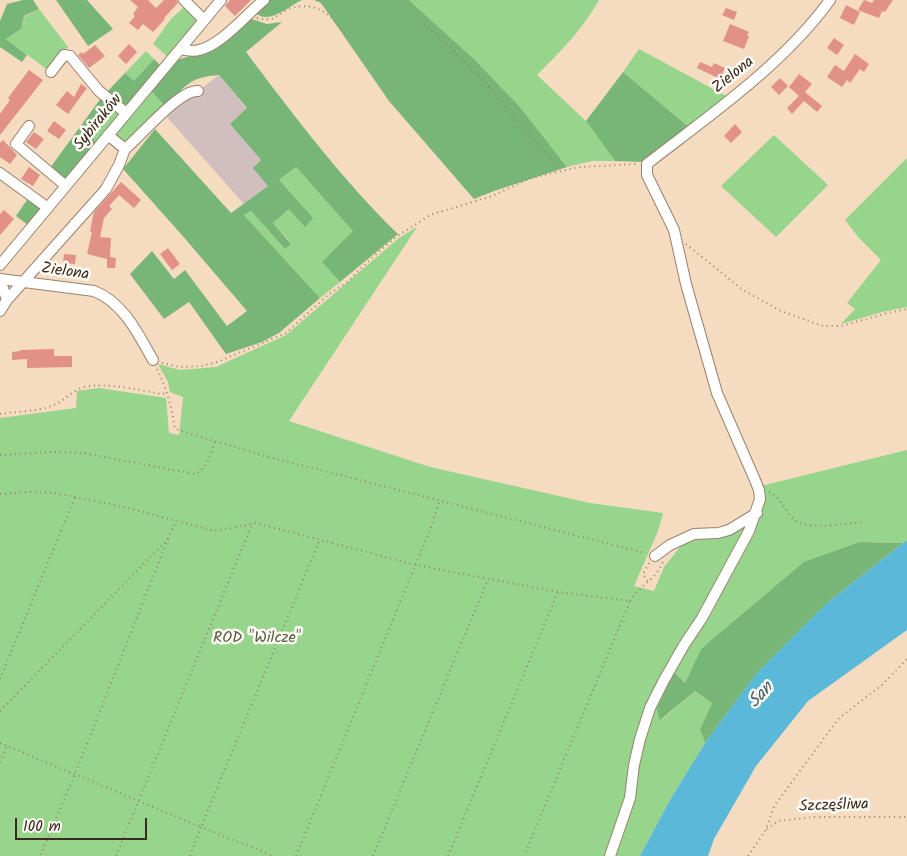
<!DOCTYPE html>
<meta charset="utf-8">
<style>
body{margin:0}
#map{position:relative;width:907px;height:856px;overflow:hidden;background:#f5dbbf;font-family:Kalam,sans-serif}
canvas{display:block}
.scale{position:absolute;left:15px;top:818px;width:132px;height:22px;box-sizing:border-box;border:2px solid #3b2a1e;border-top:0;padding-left:6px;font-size:15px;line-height:18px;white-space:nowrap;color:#3b2a1e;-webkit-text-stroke:4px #fdfcf7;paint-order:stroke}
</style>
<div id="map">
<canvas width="907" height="856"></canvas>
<div class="scale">100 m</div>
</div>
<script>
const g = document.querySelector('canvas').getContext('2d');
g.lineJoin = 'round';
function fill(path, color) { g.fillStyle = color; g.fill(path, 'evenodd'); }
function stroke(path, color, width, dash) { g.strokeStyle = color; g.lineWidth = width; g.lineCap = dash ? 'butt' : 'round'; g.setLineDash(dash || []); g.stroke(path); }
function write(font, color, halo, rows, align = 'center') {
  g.font = font + ' Kalam,sans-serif'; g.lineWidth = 5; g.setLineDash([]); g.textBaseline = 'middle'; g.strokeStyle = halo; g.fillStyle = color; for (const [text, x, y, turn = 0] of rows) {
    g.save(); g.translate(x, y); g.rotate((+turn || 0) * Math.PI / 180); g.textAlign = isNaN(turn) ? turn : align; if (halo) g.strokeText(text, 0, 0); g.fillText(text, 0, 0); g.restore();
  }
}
const industrial = new Path2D(`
 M219,75L247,109L230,124L261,160L268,186L244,204L166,116Z`);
const green = new Path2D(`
 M409,0H599C583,29 560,52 537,75L586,121L615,161H592L567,167L520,107L475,60Z
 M186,5L197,19L187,35L168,57L153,44L171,19Z
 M39,9L68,47L49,71L6,39L21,29L24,17Z
 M639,49L726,96L690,128L623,72Z
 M146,51L154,59L134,81L125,73Z
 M151,91L166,107L127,143L120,142L115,137L116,133Z
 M111,106L119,112V117L97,142L86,134Z
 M774,135L828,185L776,237L721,186Z
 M907,158V307L882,312L841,324L855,309L847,303L881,260L858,237L845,220Z
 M296,167L354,231L322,262L340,282L320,298L244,215L251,211L285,249L291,243L273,223L289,209L279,180Z
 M417,227L289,421L430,467L590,503L663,513L658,531L634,586L654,591L664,567L684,542L750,519L742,539L661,679L626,799L608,856H0V418L76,408L77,391L99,388L166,398L169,433L179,435L183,397L170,392L168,382L158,364L180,370L216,367L286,335L399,238Z
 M907,450V540L903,543L860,542L701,649L685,683L674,672L661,720L695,691L712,703L700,729L705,743L670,800L640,856H613L633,807L637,765L653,709L754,530L761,486Z`);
const forest = new Path2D(`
 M23,0H33L39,9L24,16L21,29L6,39L27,55L22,62L0,47V21L7,4Z
 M56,0H87L113,29L88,46Z
 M268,0H302C287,7 269,26 254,12Z
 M314,0H409L475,60L520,107L567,167L494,191L474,199L389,101L321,3Z
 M248,18L267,24L282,22L246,52C292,113 343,181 398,234L340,282L322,262L353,231L296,167L279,180L313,218L305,227L289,209L273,223L291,244L285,249L251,211L244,215L320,298L279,333L262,342L226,354L189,302L164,319L130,274L152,251L174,279L185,270L227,326L247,311L181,234L123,169L155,129L231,213L268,186L253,168L261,160L230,124L247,108L219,75C189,77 185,86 166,107L151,91L177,60L200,53Z
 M154,59L161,66L129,105L120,103L106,93L125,73L134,81Z
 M623,72L690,128L652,158L642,162L615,161L586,121Z
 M101,98L111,106L86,134L97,142L66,179L50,168Z
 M29,197L42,207L28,225L16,216Z
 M860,542L903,543L827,603L756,674L705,743L700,729L712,703L695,691L660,720L657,709L674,672L685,683L701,649L804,562Z`);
const water = new Path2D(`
 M907,540V630L808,701L756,766L714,839L708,856H640L670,800L705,743L756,674L827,603Z`);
const building = new Path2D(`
 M130,0H148L156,8L164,0H177L178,3L164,18L165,19L153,32L143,24L138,30L129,23L135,16L133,14L138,7Z
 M230,0H251L235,16L225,6Z
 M864,0L872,3L874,0H893L885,12L882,11L879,18L858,10Z
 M846,5L860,12L854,25L840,18Z
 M726,8L737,12L734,20L722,15Z
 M730,24L749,32L747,35L749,36L744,49L723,41Z
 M834,38L844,45L837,55L827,48Z
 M129,44L137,52L126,64L118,56Z
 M95,45L105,56L89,68L78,55L82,52L83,54Z
 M855,54L869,64L864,72L860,69L850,83L847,80L842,87L827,77L835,65L844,71Z
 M700,62L712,67L714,63L725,68L720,79L697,68Z
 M29,70L43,80L0,135V114L10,100L8,98Z
 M799,74L812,84L805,92L822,106L817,112L804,101L792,114L787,108L799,96L789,87Z
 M780,78L788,86L779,95L771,87Z
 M81,84L87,88L68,114L56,105L67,91L74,97Z
 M54,121L66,130L59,139L47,131Z
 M735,124L742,132L731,143L724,136Z
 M34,132L44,139L36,149L26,142Z
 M3,140L17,155L10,164L0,157V143Z
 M29,167L40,175L33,186L21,179Z
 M121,182L141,200L134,208L119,195L109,206L112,209L104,218L100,237L111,238L110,257L116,258L115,268H107V259L87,254L92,232L90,231L94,212Z
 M4,210L14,219L0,235V214Z
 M168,248L180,264L172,270L160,254Z
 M64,254L76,255L75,264L63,263Z
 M54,349V356H72V367L27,368V359L12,360V352L20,351V350Z`);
const path = new Path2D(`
 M257,18C273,22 275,17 288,9C316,0 330,14 345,33
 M424,24C475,67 517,119 560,170
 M686,244L743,290L781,311L823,326H841L888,313L907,309
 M162,363L180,367L202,366L217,362L286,333L329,294L346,283L374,256L396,237L430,215L492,196L531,178L579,167L637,164
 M157,369C167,389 172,408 175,429L265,456L645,553
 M0,414C18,411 42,412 58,403C67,398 73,390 84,387C108,382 137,390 162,394L167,393
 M0,455L56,452L83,453L195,474C208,468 210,454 215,441
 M769,492C782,497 784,512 795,520C810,531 847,523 865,522
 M0,494L30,492L55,493L75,497L128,508L215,531L256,523L416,565L558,592L630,601L524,856
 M168,539L176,521
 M649,563L643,574L649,583
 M630,601C640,585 655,581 663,562
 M0,679L75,497
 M0,711L168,539L75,774L40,856
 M0,743L201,827L320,539
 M0,762L7,746
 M767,829L778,821L815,817H907
 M116,856L252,524
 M190,856L201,827L273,856
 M296,856L431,527L440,500
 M373,856L488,579
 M448,856L558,592
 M748,856L765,831L775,805L839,718L882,685L907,659`);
const minor = new Path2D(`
 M184,0L204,20
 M180,49C186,50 193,52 199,50C220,46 247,14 264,0
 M51,72L64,55L70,56L99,91L126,113
 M29,126L16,144L66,186
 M125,149C140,137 180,89 198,91
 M0,173L48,208
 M0,265L221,0
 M0,279L7,300L106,189L119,165L125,149L108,135
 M0,279L94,291C124,303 138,334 153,360
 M0,311L7,300
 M655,556L670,545L694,534L718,533L729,530L757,513
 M610,856L630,798L634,765L640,739L650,708L663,682L684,645L702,618L749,531L760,499L759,490L755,480L717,393L686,284L674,230L647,175V164C710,115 783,65 830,0`);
const streetNames = [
 ["Zielona",734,76,-39],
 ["Sybiraków",99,123,-51],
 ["Zielona",65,273,8],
 ["Szczęśliwa",834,807,-2]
];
const parkNames = [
 ["ROD \"Wilcze\"",257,639]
];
const waterNames = [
 ["San",762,696,-48]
];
fill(industrial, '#d1bfbf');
fill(green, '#96d58b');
fill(forest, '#78b677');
fill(water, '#5ab8d8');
fill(building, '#e19188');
stroke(minor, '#98826e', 12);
stroke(path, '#98826e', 2, [1, 4]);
stroke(minor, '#fff', 10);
write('16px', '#3b2a1e', '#fdfcf7', streetNames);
write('16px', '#565d3f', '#fdfcf7', parkNames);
write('italic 18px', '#465c5f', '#fdfcf7', waterNames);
</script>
